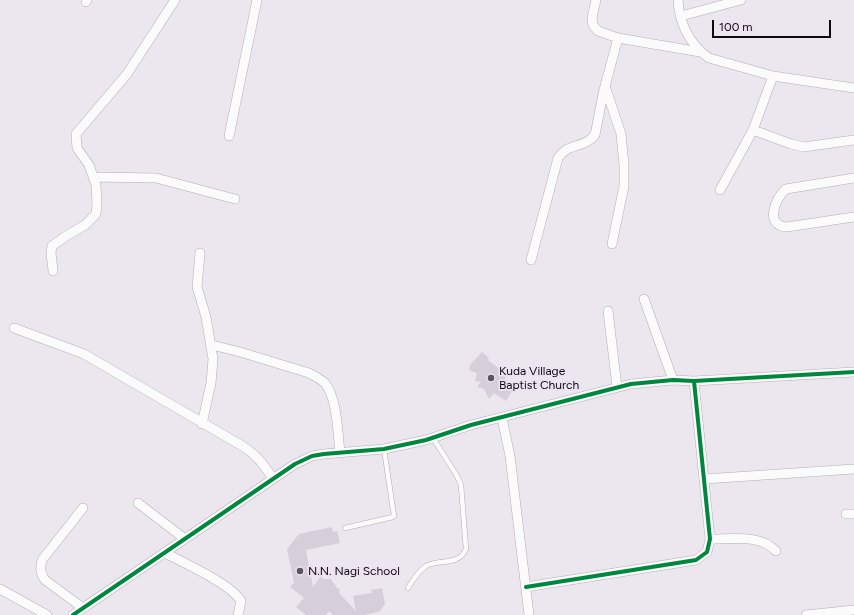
<!DOCTYPE html>
<style>
body{margin:0}
#map{position:relative;width:854px;height:615px;overflow:hidden;background:#ece6ee;font-family:Figtree,sans-serif}
canvas{display:block}
.scale{position:absolute;left:712px;top:20px;width:119px;height:18px;box-sizing:border-box;border:2px solid #0e0a0f;border-top:0;padding-left:5px;font-size:12px;line-height:14px;white-space:nowrap;color:#0e0a0f;-webkit-text-stroke:3px #ede2f2;paint-order:stroke}
</style>
<div id="map">
<canvas width="854" height="615"></canvas>
<div class="scale">100 m</div>
</div>
<script>
const g = document.querySelector('canvas').getContext('2d');
g.lineJoin = 'round';
function fill(path, color) { g.fillStyle = color; g.fill(path, 'evenodd'); }
function stroke(path, color, width, dash) { g.strokeStyle = color; g.lineWidth = width; g.lineCap = dash ? 'butt' : 'round'; g.setLineDash(dash || []); g.stroke(path); }
function write(font, color, halo, rows, align = 'center') {
  g.font = font + ' Figtree,sans-serif'; g.lineWidth = 3.5; g.setLineDash([]); g.textBaseline = 'middle'; g.strokeStyle = halo; g.fillStyle = color; for (const [text, x, y, turn = 0] of rows) {
    g.save(); g.translate(x, y); g.rotate((+turn || 0) * Math.PI / 180); g.textAlign = isNaN(turn) ? turn : align; if (halo) g.strokeText(text, 0, 0); g.fillText(text, 0, 0); g.restore();
  }
}
const building = new Path2D(`
 M482,352L489,358L488,360L506,374L505,379L515,386L506,401L494,393L489,399L484,389L477,387L481,382L475,381L477,373L469,370L470,365Z
 M332,527L333,532L337,531L340,543L306,550L313,587L320,577L324,579H331L337,588L340,589L339,593L356,611L353,596L372,593L371,590L382,588L385,604L380,611L365,615H333L329,611L326,615H306L296,607L304,598L290,587L294,583L287,549L299,534Z`);
const lane = new Path2D(`
 M345,528L393,517L394,516L384,449
 M408,588C413,580 418,571 426,566C439,559 459,566 466,549L461,485L457,476L433,438`);
const street = new Path2D(`
 M596,0L592,18L593,25L598,31L618,38L700,52
 M678,0C679,23 690,45 709,58L773,76L854,88
 M86,2L87,0
 M681,16L741,0
 M753,130L791,144L804,147L854,140
 M229,136L257,0
 M94,177L156,178L235,199
 M854,178L786,189C775,198 764,226 787,227L854,217
 M720,190L753,130L773,76
 M612,244L624,186V165L621,134L605,86L618,38
 M200,253L197,287L206,317L213,359L211,383L202,424
 M531,260L558,158C570,141 582,150 595,135L604,89
 M53,271L51,253L52,246L66,236L85,225L96,214L97,204L96,185L89,165L77,148L76,134L127,74L175,0
 M644,299L673,380
 M608,311L617,387
 M14,328L84,354L239,444C255,453 263,463 273,479
 M212,345L240,352L309,373C315,376 320,379 325,383C337,398 338,434 340,453
 M502,418L510,456L529,615
 M704,479L854,469
 M138,503L185,539
 M83,508L42,560C40,568 40,573 45,580L83,608
 M846,514H854
 M710,539C732,539 760,534 776,551
 M165,553C184,563 231,584 241,601L238,615
 M526,587L696,560L707,552L710,539L694,381
 M0,589L47,615
 M73,615L295,464L312,456L324,454L384,449L426,440L471,425L631,384L673,380L694,381L854,372
 M806,615L854,610`);
const cycleway = new Path2D(`
 M526,587L696,560L707,552L710,539L694,381
 M73,615L295,464L312,456L324,454L384,449L426,440L471,425L631,384L673,380L694,381L854,372`);
const markers = [
 [491,378,4,"#5c575d"],
 [300,571,4,"#5c575d"]
];
const poiNames = [
 ["Kuda Village",499,371],
 ["Baptist Church",499,385],
 ["N.N. Nagi School",308,571]
];
fill(building, '#d6ced9');
stroke(lane, '#b2adb3', 5.5);
stroke(street, '#b2adb3', 10);
stroke(lane, '#fcfbfc', 4.5);
stroke(street, '#fcfbfc', 9);
stroke(cycleway, '#00873e', 4);
for (const [x, y, r, color] of markers) { const dot = new Path2D(); dot.arc(x, y, r, 0, 2 * Math.PI); g.fillStyle = color; g.fill(dot); stroke(dot, '#ede2f2', 1.5); }
write('12px', '#0e0a0f', '#ede2f2', poiNames, 'left');
</script>
